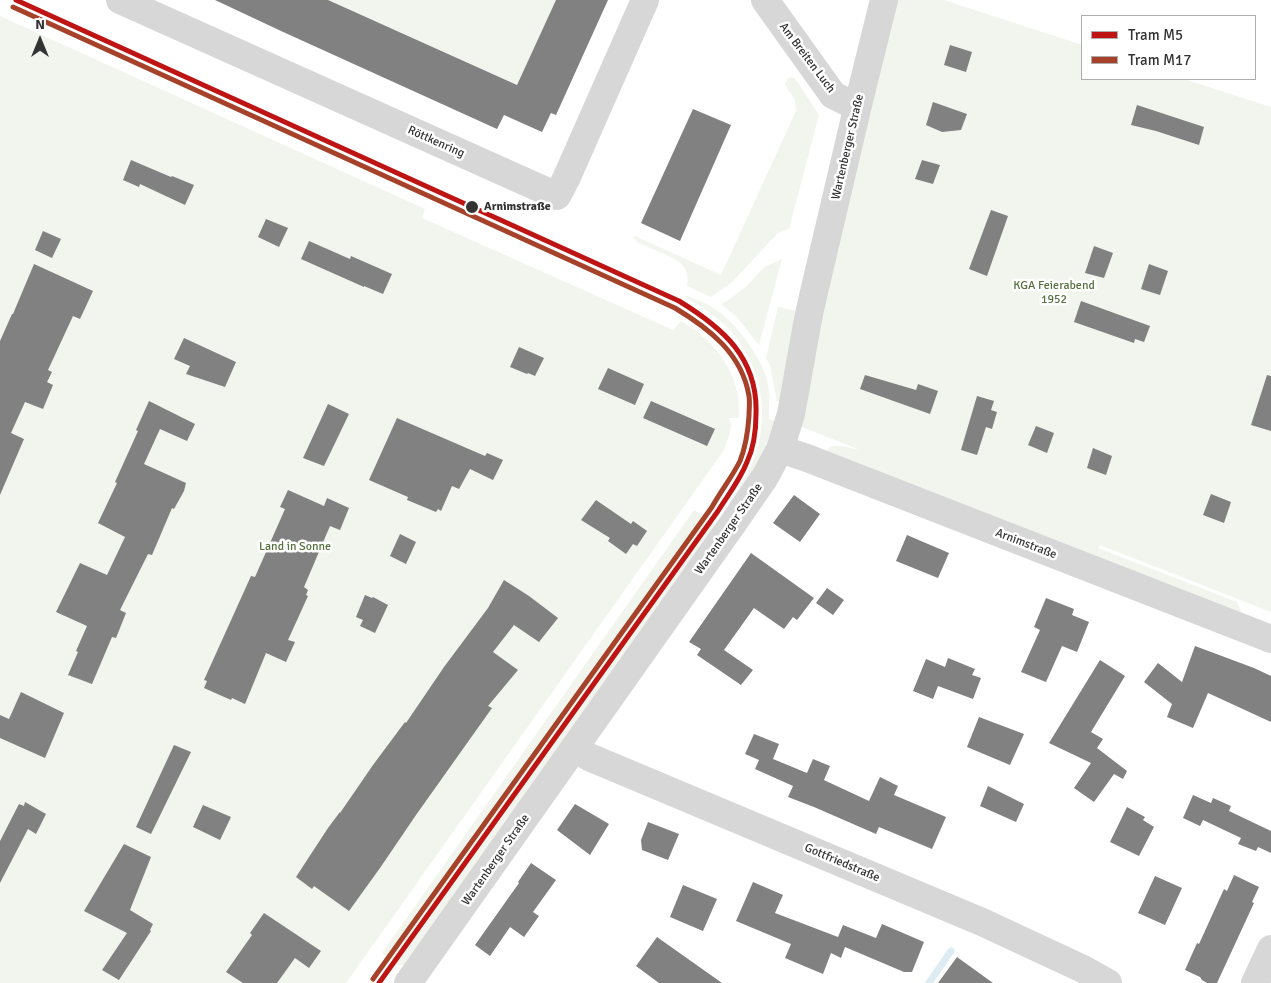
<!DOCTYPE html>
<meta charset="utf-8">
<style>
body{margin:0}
#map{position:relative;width:1271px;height:983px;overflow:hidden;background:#fff;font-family:Signika,sans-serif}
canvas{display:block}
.legend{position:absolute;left:1081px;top:15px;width:175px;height:65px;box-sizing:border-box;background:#fff;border:1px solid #adadad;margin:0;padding:6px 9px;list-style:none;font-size:15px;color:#333}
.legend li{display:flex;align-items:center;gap:10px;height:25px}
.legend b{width:25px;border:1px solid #adadad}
.north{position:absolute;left:15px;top:15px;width:50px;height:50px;-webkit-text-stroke:4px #fff;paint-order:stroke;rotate:0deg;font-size:14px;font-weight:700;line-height:20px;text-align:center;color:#333}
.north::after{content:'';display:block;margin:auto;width:18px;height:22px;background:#333;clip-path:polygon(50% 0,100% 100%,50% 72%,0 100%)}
</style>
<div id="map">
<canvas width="1271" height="983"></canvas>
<ul class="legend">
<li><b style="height:6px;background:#be1414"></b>Tram M5</li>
<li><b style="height:6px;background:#a6422a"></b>Tram M17</li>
</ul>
<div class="north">N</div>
</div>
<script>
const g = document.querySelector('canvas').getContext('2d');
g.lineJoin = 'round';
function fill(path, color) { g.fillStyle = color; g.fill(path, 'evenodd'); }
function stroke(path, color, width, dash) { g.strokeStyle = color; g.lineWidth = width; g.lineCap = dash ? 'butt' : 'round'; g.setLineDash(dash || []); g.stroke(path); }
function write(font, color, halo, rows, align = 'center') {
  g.font = font + ' Signika,sans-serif'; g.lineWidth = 5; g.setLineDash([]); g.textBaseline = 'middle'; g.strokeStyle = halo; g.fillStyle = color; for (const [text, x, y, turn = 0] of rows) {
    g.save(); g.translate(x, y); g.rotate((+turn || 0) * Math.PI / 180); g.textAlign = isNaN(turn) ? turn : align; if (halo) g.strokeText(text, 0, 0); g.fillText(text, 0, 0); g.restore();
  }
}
const green = new Path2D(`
 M328,0H556L517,85L384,25L382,29L365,17Z
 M895,0H944L1082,45V79H1184L1271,107V612L1100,545L1098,548L1237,602L1244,618L826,454C828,439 851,449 860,450L797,425L828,281Z
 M0,16L425,209L422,218L673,330L681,321C706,335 729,359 736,388C739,397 739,408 739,418H729C734,427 727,440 724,450L346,983H0Z
 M793,77L797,81L819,115L789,229L778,233L732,282L711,297L687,286C688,280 688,273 684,267C679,258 649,248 639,243L634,238L635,236L721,275L796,111L795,100L785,85L788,78Z
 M782,259L759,345L737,317L721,304L730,299L747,286L764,267Z
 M687,296C696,300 707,303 715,309C735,321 764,361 768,384C770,395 769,408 769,419L775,421L764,450L735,504L728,505C738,490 748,475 754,458C771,414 761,364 729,329C716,316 701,306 685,297Z
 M778,307L797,311L780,401H777L770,365L766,358Z
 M694,510L715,524L716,531L408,963L400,966L382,953Z`);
const stream = new Path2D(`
 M929,983L951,951`);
const building = new Path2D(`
 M215,0H328L517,85L556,0H608L556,115L551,113L542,132L504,115L497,129L281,31Z
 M950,45L972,52L966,72L944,65Z
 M933,102L967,114L961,130L942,132L926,125Z
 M1137,105L1204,127L1199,145L1156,131L1131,125Z
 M693,109L731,125L680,241L641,223Z
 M131,160L171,177L172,176L194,185L185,205L140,184L139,187L123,180Z
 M922,160L940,165L933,184L915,179Z
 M991,210L1008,216L987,276L969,269Z
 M266,219L288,228L279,247L258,237Z
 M43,231L61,239L52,258L35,250Z
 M309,241L350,259L351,256L392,274L383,294L364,286V287L301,259Z
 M1094,246L1113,253L1104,278L1085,273Z
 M34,264L93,291L80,319L73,316L48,370L52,372L47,382L53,385L43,409L25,402L11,433L24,439L0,495V341L12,314H13Z
 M1149,264L1168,271L1160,295L1141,289Z
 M1081,301L1150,326L1144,342L1135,339L1134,343L1074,322Z
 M184,338L236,362L225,387L186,374L190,366L174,359Z
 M519,347L544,358L535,376L528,373L527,374L510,367Z
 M608,368L644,384L635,405L598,389Z
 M865,375L916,390L918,384L938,391L930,414L860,389Z
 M1267,375L1271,376V431L1251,425Z
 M977,396L994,401L991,410L997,412L992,429L986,427L977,455L961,450Z
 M149,401L195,424L187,441L160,429L144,464L186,483L184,491L174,509L172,508L152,555L148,554L120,610L126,613L116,638L112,637L92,684L68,675L78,652L76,651L87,626L56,612L80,563L107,575L125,537L98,523L117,483L115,482L138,431L136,430Z
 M651,401L715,429L707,446L643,418Z
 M328,404L349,414L324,466L303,458Z
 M397,418L485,456L487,453L503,460L493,480L470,469L459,489L452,486L441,511L438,509L436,512L407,500L408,497L369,480Z
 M1036,426L1054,433L1047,453L1028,445Z
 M1093,448L1112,456L1106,475L1087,468Z
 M288,490L324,506L327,498L349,508L340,530L330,526L304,587L308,590L306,595L308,596L288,640L295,642L286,662L266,653L245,704L232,698L231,700L204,688L207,681L204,680L251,576L255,577L285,509L280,507Z
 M1211,494L1231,502L1224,523L1203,515Z
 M794,495L820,514L800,542L773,523Z
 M596,500L631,524L633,521L647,531L637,546L633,544L626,554L608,541L610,538L581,520Z
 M400,534L416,542L406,564L390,556Z
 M907,535L949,553L938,578L896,561Z
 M751,553L814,598L797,620L793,617L784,629L754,608L724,650L753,670L741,685L697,655L701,649L689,642Z
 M504,580L529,596L558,618L539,642L514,625L493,652L518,670L488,706L492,708L416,815L380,868L349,911L314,886L312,889L296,877L328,828L340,812V813L373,765L405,722L406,723L444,667L488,608Z
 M827,588L844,600L833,615L816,603Z
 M365,595L372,598L373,597L388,605L375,633L360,626L363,620L356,617Z
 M1046,598L1074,609L1072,615L1089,622L1077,652L1062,646L1046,682L1021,672L1040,630L1034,627Z
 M1195,646L1254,668L1271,676V722L1208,693L1193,728L1167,717L1172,704L1144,682L1158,663L1182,682Z
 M948,658L975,669L972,675L981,678L973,699L938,686L933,699L913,691L926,659L945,667Z
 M1100,660L1125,676L1091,732L1103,739L1097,748L1127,771L1123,779L1114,774L1094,802L1074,788L1091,763L1049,743Z
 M21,692L64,713L45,758L0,738V715L9,719Z
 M979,717L1024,734L1010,765L967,747Z
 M754,734L779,744L773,759L807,773L813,759L830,766L824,780L826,781L869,801L880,777L898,786L894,795L946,817L932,849L879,827L876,834L814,807L788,797L793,786L755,769L759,760L745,754Z
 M174,745L191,752L151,834L136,827Z
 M988,786L1024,804L1016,822L980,806Z
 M1193,795L1211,803L1213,798L1231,806L1229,811L1271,831V853L1258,847L1256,851L1238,844L1241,838L1203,820L1200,826L1183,818Z
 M25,802L46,814L36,834L28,829L0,883V841L19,804L24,806Z
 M575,804L609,824L590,855L557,830Z
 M203,805L231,817L220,840L193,827Z
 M1127,807L1145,817L1143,820L1154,827L1139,856L1110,842Z
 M648,822L679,834L668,860L642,850L641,840Z
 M124,844L151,857L130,910L153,924L150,930L151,931L119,980L102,970L127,933L84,911Z
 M531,863L556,880L533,912L539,916L524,937L510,927L490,956L475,945L519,883L518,882Z
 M1234,875L1259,887L1252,902L1254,903L1217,983H1207L1202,980L1200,977L1185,970L1197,943L1199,944L1224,889L1227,891Z
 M1155,876L1182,888L1165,925L1138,913Z
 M753,882L783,895L775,913L838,937L843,925L876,938L882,924L924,942L912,972H904L845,947L841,958L831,953L823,974L785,958L791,944L736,921Z
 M683,885L717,899L703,931L670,917Z
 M264,913L321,951L309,968L295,958L277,983H243L226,972L252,935L250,933Z
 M657,937L722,983H659L636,966Z
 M957,957L993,983H938Z`);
const minor = new Path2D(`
 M120,0L557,196L566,179L645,0
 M765,0L833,95L845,101L858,105
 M780,449L807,458L1271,639
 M574,748L589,757L982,922L1083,969L1108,983
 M408,983L734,522L765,477L780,449L791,414L808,319L814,292L858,105L884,0
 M1255,983L1271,949`);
const tram1 = new Path2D(`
 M16,0L679,301C723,328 758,358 756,414C756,430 754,447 747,462C740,480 728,495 718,511L379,983`);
const tram2 = new Path2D(`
 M13,7L675,308C710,329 742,354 749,396C750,403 749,409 749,416C748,431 746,446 740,461C732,477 721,491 712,507L373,979`);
const markers = [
 [472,207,7,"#333"]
];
const streetNames = [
 ["Am Breiten Luch",807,58,53],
 ["Röttkenring",436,142,24],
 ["Wartenberger Straße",848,147,-77],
 ["Wartenberger Straße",729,529,-55],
 ["Arnimstraße",1026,544,21],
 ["Wartenberger Straße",496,860,-55],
 ["Gottfriedstraße",842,863,23]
];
const stopNames = [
 ["Arnimstraße",484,207]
];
const parkNames = [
 ["KGA Feierabend",1054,286],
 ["1952",1054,300],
 ["Land in Sonne",295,547]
];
fill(green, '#f1f5ed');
stroke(stream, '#ddebf3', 7);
fill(building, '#818181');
stroke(minor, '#d7d7d7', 28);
stroke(tram1, '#be1414', 5);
stroke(tram2, '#a6422a', 5);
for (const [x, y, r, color] of markers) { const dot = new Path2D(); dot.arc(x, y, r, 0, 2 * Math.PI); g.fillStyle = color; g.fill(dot); stroke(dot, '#fff', 2); }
write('12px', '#333', '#fff', streetNames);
write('bold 12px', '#333', '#fff', stopNames, 'left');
write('12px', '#56703f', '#fff', parkNames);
</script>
